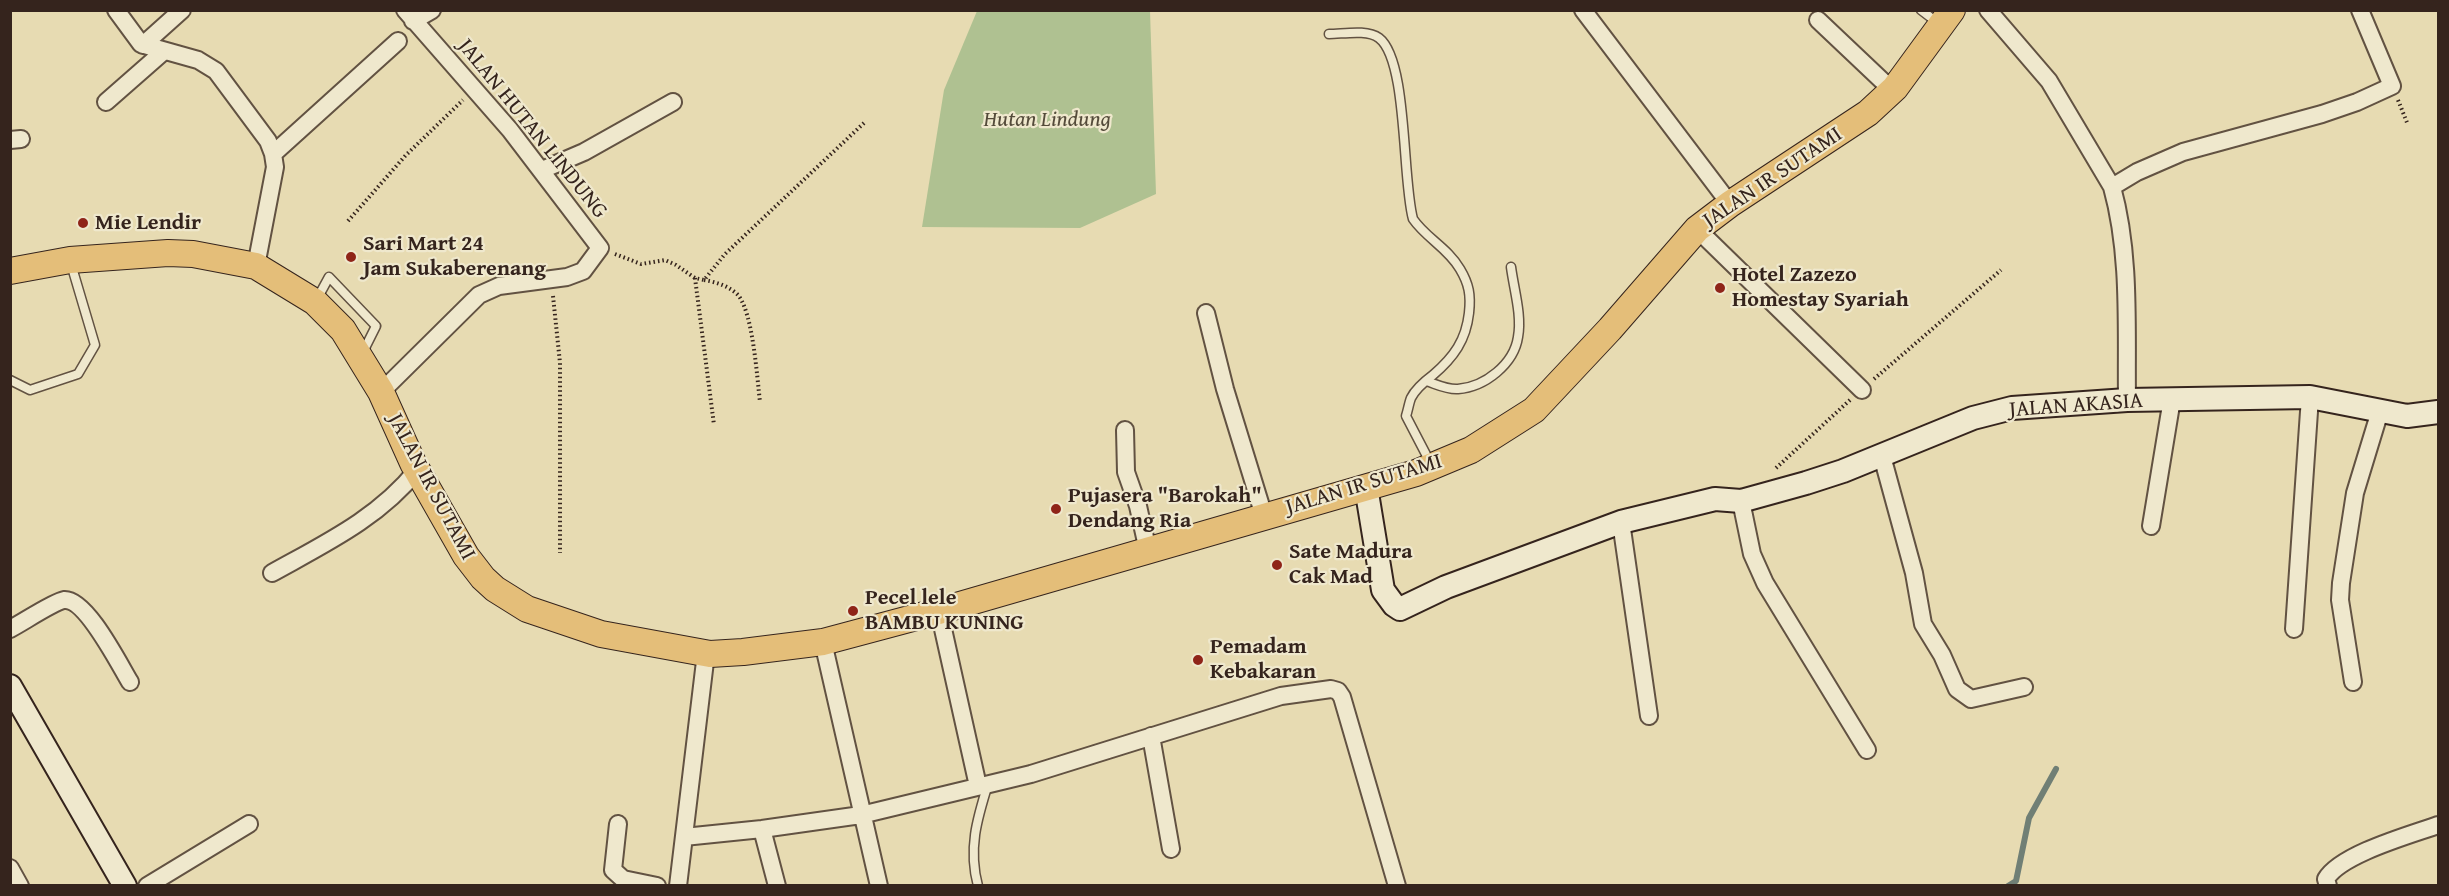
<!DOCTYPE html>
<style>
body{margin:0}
#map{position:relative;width:2449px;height:896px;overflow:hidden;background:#e7dbb2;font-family:"Gentium Book Plus",serif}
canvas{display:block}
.frame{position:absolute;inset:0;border:12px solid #35241d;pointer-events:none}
</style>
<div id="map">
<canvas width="2449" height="896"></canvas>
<div class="frame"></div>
</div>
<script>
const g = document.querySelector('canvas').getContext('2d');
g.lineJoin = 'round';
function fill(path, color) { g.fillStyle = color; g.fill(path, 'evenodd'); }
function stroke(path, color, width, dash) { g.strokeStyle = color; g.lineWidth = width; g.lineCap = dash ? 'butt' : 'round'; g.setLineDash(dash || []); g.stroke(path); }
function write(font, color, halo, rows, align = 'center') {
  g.font = font + ' "Gentium Book Plus",serif'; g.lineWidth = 4.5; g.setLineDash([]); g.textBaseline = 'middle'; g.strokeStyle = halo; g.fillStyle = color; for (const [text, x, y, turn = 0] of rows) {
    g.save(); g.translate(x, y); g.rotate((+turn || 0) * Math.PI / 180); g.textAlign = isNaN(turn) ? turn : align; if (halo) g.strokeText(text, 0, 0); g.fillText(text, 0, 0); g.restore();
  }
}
const green = new Path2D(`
 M977,11H1150L1156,194L1080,228L922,227L944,90Z`);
const stream = new Path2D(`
 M2008,886L2016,881L2029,818L2056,769`);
const path = new Path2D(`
 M2398,100L2408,125
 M348,221L406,155L463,100
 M615,254L641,264L665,260L676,265L695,278L704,280L725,254L865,122
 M695,278L714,425
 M704,280C716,282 729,286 738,295C753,313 757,377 760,402
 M553,296L560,363V553
 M1874,379L2001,270
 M1776,468L1850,400`);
const lane = new Path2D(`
 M1921,10L1938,23
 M1329,34C1343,34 1367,29 1379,38C1408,60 1402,180 1413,219C1426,238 1448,248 1460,269C1469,284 1471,295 1469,313C1466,340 1454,357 1433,375C1425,381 1416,388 1411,398C1409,403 1408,410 1406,416L1431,464
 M317,299L329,277L376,326L363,352
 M10,380L30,390L78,374L95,345L71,264
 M1426,381C1436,384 1447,390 1458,389C1485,387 1514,364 1518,337C1522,315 1514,290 1511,267
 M978,886C968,849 977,819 988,784`);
const street = new Path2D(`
 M116,10L141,44L198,60L216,71L268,141L273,154L275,167L256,266
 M1583,10L1730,204
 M1988,10L2049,81L2112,187
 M1818,20L1893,91
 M413,21L432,10
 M143,45L182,10
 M106,102L163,52
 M10,140L21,139
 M273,154L398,41
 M542,170L584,152L673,102
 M1697,229L1862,390
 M1206,313L1225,389L1264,516
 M381,392L479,295L499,286L567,277L583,271L600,248L510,130L405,10
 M2127,400C2126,330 2131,255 2112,187L2137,172L2183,152L2322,114L2357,102L2392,86L2360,10
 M1125,430L1126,472L1138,506L1148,551
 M1882,456L1914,573L1923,624L1942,655L1957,689L1971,699L2024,687
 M1741,501L1752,554L1765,583L1867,750
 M1621,522L1649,716
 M2151,526L2172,399
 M272,573C324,544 379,518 417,470
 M939,611L978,786
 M10,629C22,623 53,602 64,600C86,598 119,664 130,682
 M2294,629L2310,397
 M823,642L879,886
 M2353,682L2340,600L2341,583L2355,493L2380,411
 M1151,736L1171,849
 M618,824L613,870L623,879L657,886
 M762,829L777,886
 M684,837L762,829L861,815L1031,774L1281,696L1331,689L1338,691L1342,697L1397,886
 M10,868L20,886
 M147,886L249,824
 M678,886L706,653
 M2328,886L2326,879C2341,854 2410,835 2438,825`);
const secondary = new Path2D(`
 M1366,487L1383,590L1394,605L1400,609L1446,587L1621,522L1715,499L1741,501L1806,483L1843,471L1973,418L2012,408L2127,400L2310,397L2407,416L2438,412
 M10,686L125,886`);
const primary = new Path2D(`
 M10,271L70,260L168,253L193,254L256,266L315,302L343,330L381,392L413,463L466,556L483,578L495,589L527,609L601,634L710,654L743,652L823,642L939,611L1416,473L1471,450L1534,410L1610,329L1697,229L1730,204L1868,113L1895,88L1952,10`);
const markers = [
 [83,223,6,"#8f2418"],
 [351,257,6,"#8f2418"],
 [1720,288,6,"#8f2418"],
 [1056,509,6,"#8f2418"],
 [1277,565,6,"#8f2418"],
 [853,611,6,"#8f2418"],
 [1198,660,6,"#8f2418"]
];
const parkNames = [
 ["Hutan Lindung",1047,120]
];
const streetNames = [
 ["JALAN HUTAN LINDUNG",532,129,51],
 ["JALAN IR SUTAMI",1773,178,-34],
 ["JALAN AKASIA",2076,406,-4],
 ["JALAN IR SUTAMI",1364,485,-17],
 ["JALAN IR SUTAMI",431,487,62]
];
const poiNames = [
 ["Mie Lendir",95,223],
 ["Sari Mart 24",363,244],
 ["Jam Sukaberenang",363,269],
 ["Hotel Zazezo",1732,275],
 ["Homestay Syariah",1732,300],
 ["Pujasera \"Barokah\"",1068,496],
 ["Dendang Ria",1068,521],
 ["Sate Madura",1289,552],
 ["Cak Mad",1289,577],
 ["Pecel lele",865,598],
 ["BAMBU KUNING",865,623],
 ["Pemadam",1210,647],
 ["Kebakaran",1210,672]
];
fill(green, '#afc191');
stroke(stream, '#707f75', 6);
stroke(lane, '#625242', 11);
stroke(street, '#625242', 20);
stroke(secondary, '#35241d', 26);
stroke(primary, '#35241d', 28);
stroke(path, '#35241d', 4, [1.5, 3]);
stroke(lane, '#efe8cd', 8);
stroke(street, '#efe8cd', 16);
stroke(secondary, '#efe8cd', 22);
stroke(primary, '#e4be79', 26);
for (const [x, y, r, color] of markers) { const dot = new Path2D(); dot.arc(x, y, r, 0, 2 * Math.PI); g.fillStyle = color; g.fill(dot); stroke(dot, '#efe8cd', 2); }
write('italic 22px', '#544b3a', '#efe8cd', parkNames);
write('22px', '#35241d', '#efe8cd', streetNames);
write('bold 22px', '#35241d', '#efe8cd', poiNames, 'left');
</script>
